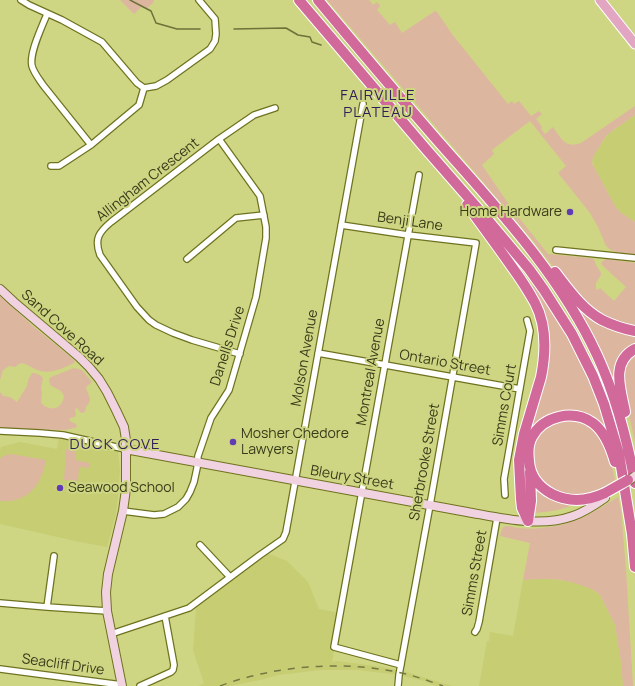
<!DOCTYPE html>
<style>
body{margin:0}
canvas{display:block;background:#ced583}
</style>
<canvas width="635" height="686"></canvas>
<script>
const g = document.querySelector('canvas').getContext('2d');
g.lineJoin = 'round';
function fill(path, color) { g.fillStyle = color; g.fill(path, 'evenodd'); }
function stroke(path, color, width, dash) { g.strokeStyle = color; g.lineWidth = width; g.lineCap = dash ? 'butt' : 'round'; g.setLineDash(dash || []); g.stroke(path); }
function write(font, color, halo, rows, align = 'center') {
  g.font = font + ' Manrope,sans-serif'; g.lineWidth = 4; g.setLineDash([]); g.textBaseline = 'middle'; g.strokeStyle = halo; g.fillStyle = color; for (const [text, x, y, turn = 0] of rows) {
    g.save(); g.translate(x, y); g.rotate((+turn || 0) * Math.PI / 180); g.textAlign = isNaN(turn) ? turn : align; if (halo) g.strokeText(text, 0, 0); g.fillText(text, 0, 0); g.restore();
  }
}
const built = new Path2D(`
 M635,115V222L620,212L615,206L594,167L592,160L594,155L608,134Z
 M59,438L118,451L120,470L118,496L116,514L107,547L80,542L0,524V452L1,447L20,442L57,449Z
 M264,552L287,561L308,582L319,609L340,613L332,662L337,661L382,667L406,672L452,686H436L424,681L399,675L358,670H321L278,675L260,680L230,686H199L204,683L193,650L196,610L193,605Z
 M544,578L567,581L575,582L593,590L600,595L615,625L621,662L623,686H479L487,641H489L490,632L513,636L523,580Z`);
const green = new Path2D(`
 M120,0H154L153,3L146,9L141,7L134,14Z
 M327,0H369L373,5L377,2L380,6L377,10L390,25L395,22L402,33L435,11L437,12L452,34L508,104L512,101L514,104L519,101L531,116L539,111L542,114L536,119L542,127L541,129L545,134L553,127C561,138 565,149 581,143L635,106V115L612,131L606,136L593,157L592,163L594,167L615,206L620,212L635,222V254C625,253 613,254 606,246L598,227L590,213L558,173L566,166L530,121L492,150L494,154L482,165L512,209L548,254L590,258L594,259L596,265L601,273V275L596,283V289L598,290L600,288L614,301L626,287L602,265L601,263L604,260L607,259L635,263V328L599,315L559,274L533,241L473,170Z
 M534,285C559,321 579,354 595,395C600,407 604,419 607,432L601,425L550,416L524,457L527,495L525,499L522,462L547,360L530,288Z
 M0,296L33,326L73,359L75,361L74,363C64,368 51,374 40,371C34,369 29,365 22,363L19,364L15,367L9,366L3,370L0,380Z
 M575,300L635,334V346L617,381L613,383L575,309Z
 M635,352V442L626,401L622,370Z
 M74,368L82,370L92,382L90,384L88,385L86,388L90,399L89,403L86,407L85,412L81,413L77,408H76L75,411L76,413L75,417L70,418L69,419L71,422L76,424L77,427L66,430L0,429V392L3,396L10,397L17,402L27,386L29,378L32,373C36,373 41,375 43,378L41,388L42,394L41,403C50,412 62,410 64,396L61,391L50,385L49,379L51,377Z
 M563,419L584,422L600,435L610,458L615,480L604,487L595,491L578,495L565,494L558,492L545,485L533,468L532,449L537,437L546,427Z
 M66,449L76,450L75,460L90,463L89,468L79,467L78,481L64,480Z
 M11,454L46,460C41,486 28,503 0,501V459L3,456Z
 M532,482L575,504C562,510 549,512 534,513Z
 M618,497L621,510L626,570L633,686H623L621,662L615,625L600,595C595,590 589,588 583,586C564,578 544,578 523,580L530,543L500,536L502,529C504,527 503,526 507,526C511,526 515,528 519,528C527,529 534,529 541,528C574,525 591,514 618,497Z`);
const stream = new Path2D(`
 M130,0L151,11L156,23L177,29H200
 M234,29L286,28L298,35L310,37L312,42L321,45`);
const street = new Path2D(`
 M21,0L29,5L62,20L102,42L137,83L144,88L156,86L167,80L210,49L215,41L216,34L215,19L199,0
 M47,14C42,27 29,53 32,66C34,73 39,79 43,85L91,145
 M51,166H59L91,145L139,105L144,88
 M341,225L408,235L476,243L430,505L399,675L398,686
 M556,250L635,258
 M187,259L236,218L264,215
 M318,353L520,389
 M240,354L192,340L173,333L156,325L149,320L137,307L100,255C94,239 99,232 111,222L219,139L254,115L275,108
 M0,431L40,433L63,435L125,449
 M505,495L504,479L530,331L527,320
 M123,511L154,515L164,514L178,507L186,499L190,492L194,482L197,468L198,456L211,418L229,390L256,297L266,238V227L260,196L219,139
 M200,545L230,577
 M0,603L47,607L107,611
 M47,607L54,556
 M475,632L477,629L479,622L497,518
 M111,634L189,608L260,555L283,539L286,532L363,104
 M401,665L334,647L419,175
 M0,669L122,685
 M140,686L171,672L173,670L174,665L165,616`);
const secondary = new Path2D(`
 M0,289L14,302L79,357L89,367L99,379L107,392L116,410L124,427L126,440V489L123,511L108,574L106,592L107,611L122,686
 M125,449L467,512C501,518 540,528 573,516C585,512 595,505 605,498`);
const primary = new Path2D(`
 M600,0L635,44`);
const highway = new Path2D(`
 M299,0L425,148L487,219L529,269L544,290L572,334L593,376L604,404L619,454L632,534L635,567
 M318,0C357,47 397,94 437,140C496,207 559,273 597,355C616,396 627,439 635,483
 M467,205C482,225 497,246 512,267C520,278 528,290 535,303C547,326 546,352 541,377L524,434L519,460L521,499L522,508L528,521
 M555,272C569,290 582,309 602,320C612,325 624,329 635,331
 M625,412C621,390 610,362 635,349
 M605,493C588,501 570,503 552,494C539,487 530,476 529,461C528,453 528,444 532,437C543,416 573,409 593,423C605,432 611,448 615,462
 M528,521L531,501L530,472`);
const rail = new Path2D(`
 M220,686C273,666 337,661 392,671C410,674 426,680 443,686`);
const secondaryBridge = new Path2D(`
 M624,484L635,476`);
const highwayBridge = new Path2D(`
 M605,493L628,480`);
const markers = [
 [570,212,4,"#613bb3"],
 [233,442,4,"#613bb3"],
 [60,488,4,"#613bb3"]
];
const streetNames = [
 ["Allingham Crescent",148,180,-38],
 ["Benji Lane",410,222,8],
 ["Sand Cove Road",62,328,42],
 ["Danells Drive",228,346,-72],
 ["Molson Avenue",305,358,-80],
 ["Ontario Street",445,363,10],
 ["Montreal Avenue",371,372,-80],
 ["Simms Court",505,405,-80],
 ["Sherbrooke Street",425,462,-80],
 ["Bleury Street",352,478,10],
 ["Simms Street",475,573,-80],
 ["Seacliff Drive",63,665,8]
];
const poiNames = [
 ["Home Hardware",562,212,"right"],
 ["Mosher Chedore",241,434],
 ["Lawyers",241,450],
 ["Seawood School",68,488]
];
const neighbourhoodNames = [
 ["FAIRVILLE",378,96],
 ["PLATEAU",378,113],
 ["DUCK COVE",115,445]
];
fill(built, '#c6cd72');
fill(green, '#ddb69f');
stroke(stream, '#6d7239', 1.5);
stroke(street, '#6f731f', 8);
stroke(secondary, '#6f731f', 10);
stroke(primary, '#fff', 11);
stroke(highway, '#fff', 12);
stroke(street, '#fff', 5.5);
stroke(secondary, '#f1d2e1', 8);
stroke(primary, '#e3a6c2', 9);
stroke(highway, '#d16a9a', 10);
stroke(rail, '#747943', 1.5, [7, 7]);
stroke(secondaryBridge, '#6f731f', 10, []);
stroke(highwayBridge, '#fff', 12, []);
stroke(secondaryBridge, '#f1d2e1', 8);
stroke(highwayBridge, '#d16a9a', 10);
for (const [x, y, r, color] of markers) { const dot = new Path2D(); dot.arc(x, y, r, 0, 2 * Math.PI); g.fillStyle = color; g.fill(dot); stroke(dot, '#ced583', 1.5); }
write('14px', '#383b19', '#ced583', streetNames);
write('14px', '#383b19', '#ced583', poiNames, 'left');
g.letterSpacing = '1px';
write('15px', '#2f1e58', '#ced583', neighbourhoodNames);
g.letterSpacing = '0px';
</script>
